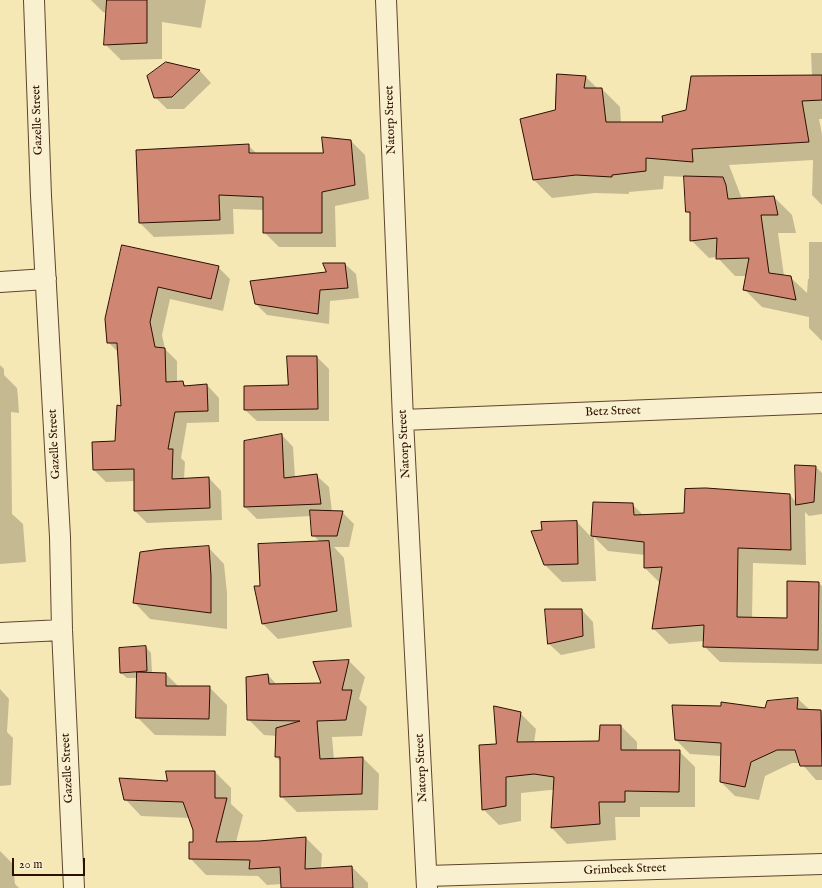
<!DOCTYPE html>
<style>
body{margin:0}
#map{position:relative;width:822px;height:888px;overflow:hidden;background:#f6e8b5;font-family:"IM FELL English",serif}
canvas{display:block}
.scale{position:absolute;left:12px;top:858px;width:73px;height:18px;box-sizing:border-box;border:2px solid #2c0f01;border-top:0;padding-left:5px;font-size:12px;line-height:14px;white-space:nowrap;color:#2c0f01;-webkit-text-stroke:3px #f9f0cf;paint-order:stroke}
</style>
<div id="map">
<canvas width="822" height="888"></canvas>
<div class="scale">20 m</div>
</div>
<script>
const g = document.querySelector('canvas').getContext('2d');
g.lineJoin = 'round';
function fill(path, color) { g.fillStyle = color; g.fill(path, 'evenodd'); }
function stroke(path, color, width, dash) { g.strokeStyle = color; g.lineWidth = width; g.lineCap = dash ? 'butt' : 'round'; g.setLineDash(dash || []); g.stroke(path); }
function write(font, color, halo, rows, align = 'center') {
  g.font = font + ' "IM FELL English",serif'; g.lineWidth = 3; g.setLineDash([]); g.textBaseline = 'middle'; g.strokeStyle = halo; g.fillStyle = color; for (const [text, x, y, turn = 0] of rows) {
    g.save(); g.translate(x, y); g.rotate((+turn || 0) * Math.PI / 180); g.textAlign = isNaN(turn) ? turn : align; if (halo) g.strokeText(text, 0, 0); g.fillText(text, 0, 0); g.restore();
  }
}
const shadow = new Path2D(`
 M91,0H206L201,28L162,22V59L121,60L105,44L107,13L103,12Z
 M811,53H822V119H819L822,134V205L812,195L813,160L729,165L742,199L774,197L792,215L796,233H778L784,276L790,277L807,293L808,279H809V242H822V341L809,328V317L762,307L744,289L747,276H735L717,257L709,258L691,240V215L687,211L686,177L664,176L663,189L629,192V194L595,193L552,198L534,180L522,119L556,110L558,75L586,77L598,89H602L620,107L621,123H664L812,76Z
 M166,63L200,71L211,83L184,109H167L155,97Z
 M351,141L365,155L369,199L335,206L336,247H279L264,232V210L233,209L234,234L154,237L140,223L248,145L257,154H325Z
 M123,246L218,267L230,279L223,311L170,299L162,335L165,349L177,361V382H183L187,387L207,385L219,398V422L187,423L181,458L185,462L184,479L209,478L221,491L222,520L147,523L135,511V481L106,482L94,470L116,442L122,407L119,353L108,342Z
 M345,264L356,274L359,298L330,301L329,324L267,315L256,304Z
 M288,357H317L329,369V421H257L245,410L289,386Z
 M0,365L4,369V375L17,388L18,398L19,413L11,412L12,514L23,524L26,562L0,564Z
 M282,435L293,447L295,478L317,476L329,487L332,512H342L354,524L349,547H334L344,558L352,627L278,639L263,624L261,587L320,542L313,535L311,516L257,519L245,507Z
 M816,467L822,473V514L809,516L805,512L806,565L753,563L752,618L788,619L819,583L822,586V664L720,662L704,646V641L669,644L654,629L660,583L645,568V555L608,551L594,537L596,581L562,582L545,565L543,531L577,522L592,538L594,503L632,504L644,516L685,514L790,495L797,503Z
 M208,547L224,564L227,593V629L150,619L134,602Z
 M582,610L593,622L595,648L561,655L549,644Z
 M146,647L151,653L152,673L166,674L179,687H209L227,705L226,736L155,735L137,717L138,678H127L121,673Z
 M349,661L365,677L359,699L367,707L362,736L332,737L334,760L363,758L379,774L378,810L297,812L281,796V762L276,757L277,736L264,735L248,719L268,675L277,685L323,684Z
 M0,689L9,699L7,732L13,738L11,785L0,786Z
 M798,699L810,710L821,711L822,712V780H816L801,763H792L765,776L759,800L735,796L721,782V756L690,754L676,740L766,709L767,702Z
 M520,713L536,729L534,743L600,742L621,726L637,742V751H679L695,767V807H640V817H615L616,840L567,844L552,828L554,790H550L521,793V821L499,825L483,809L497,745Z
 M215,772L231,788V804L243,815L236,842H259L306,838L322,854L321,869L352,867L368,883V888H282V884L267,885L258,876L206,875L190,858L195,843L194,830L190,818L141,816L125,799L168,782Z
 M0,851L13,864L15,884L19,888H0Z`);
const building = new Path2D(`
 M107,0H147V43L104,45Z
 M166,62L200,70L172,97L154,98L147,76Z
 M557,74L586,76L584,88H602L606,122H663L662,116L686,110L691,76L822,75V100L802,101L809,142L692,149L693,162L646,158V171L612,175V177L576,175L533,180L520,119L555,110Z
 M322,137L351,140L355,185L322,192V233H263V197L219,195L220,220L139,223L136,150L249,144V153H323Z
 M684,176L723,177L726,185L728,199L774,196L778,215H761L769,273L791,276L796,300L743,290L749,258L716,259L717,238L690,241V212H686Z
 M122,245L219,266L211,299L158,287L150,322L155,347L165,348L166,382L183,381L184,386L207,384L208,411L175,412L168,449H173L172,479L209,477L210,508L134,511V469L93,470L92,442L115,441L117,405L121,406L117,343H107L105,319Z
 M323,263H345L348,288L320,290L318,314L255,304L250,281L326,272Z
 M287,356H317L318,409L244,410V386L288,385Z
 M282,434L284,478L317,474L321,504L244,507V441Z
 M795,465L816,466L814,502L796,505Z
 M706,488L790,494L791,550L738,548L737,617L787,618V581L819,582L818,650L703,647L704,625L652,629L662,567L644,568V542L591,536L593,502L633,503L634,515L684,513L685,489Z
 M310,510L343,511L337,536H312Z
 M577,521L578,564L544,565L531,531L542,530L541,522Z
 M329,541L337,611L262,624L254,586H260L258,544Z
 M209,546L211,576V613L133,603L140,552L162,549Z
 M545,609H582L583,636L548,644Z
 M146,646L147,671L120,673L119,648Z
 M349,660L342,690H352L346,720L317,721L320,759L363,757L362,794L280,797V757H275L276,728L300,721L247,720L246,677L268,674L269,684L321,683L313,662Z
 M137,672L166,673V686H210L209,719L136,718Z
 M798,698L797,709L821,710L822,766H800L795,750H777L751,762L745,787L720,782L721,743L675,740L672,705L721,706V702L765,708L767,701Z
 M494,706L521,712L517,742L599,741L600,725H621V750H680L679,792L625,791V802H599L600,824L551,828L554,777L534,774L506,777V806L482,810L479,745L496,744Z
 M166,771H215V798H227L216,842L259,841L306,837L305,869L352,866L353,888H281L280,867L249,869L250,860L189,859V842H193V830L183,802L124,800L119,778L167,781Z`);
const street = new Path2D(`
 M34,0L41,196L60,537L62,630L74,888
 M386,0L403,420L427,888
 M0,282L46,279
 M403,420L822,403
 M0,633L62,630
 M427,876L822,864`);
const streetNames = [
 ["Gazelle Street",38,120,-92],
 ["Natorp Street",391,120,-92],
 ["Betz Street",613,412,-2],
 ["Gazelle Street",55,444,-93],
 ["Natorp Street",405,444,-93],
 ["Gazelle Street",68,768,-93],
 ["Natorp Street",422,768,-93],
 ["Grimbeek Street",625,870,-2]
];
fill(shadow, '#0003');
fill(building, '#cf8673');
stroke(building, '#2c0f01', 1);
stroke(street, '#5e452e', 22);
stroke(street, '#f9f0cf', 20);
write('12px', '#2c0f01', '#f9f0cf', streetNames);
</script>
